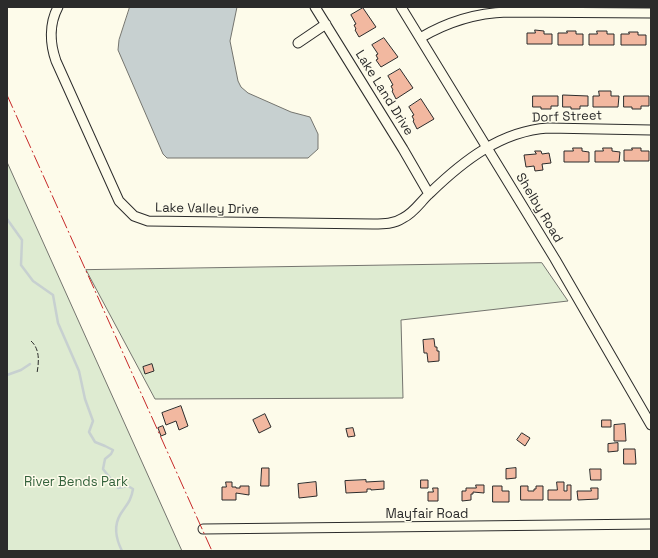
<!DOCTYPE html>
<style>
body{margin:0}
#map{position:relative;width:658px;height:558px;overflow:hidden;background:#fdfbea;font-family:"Space Grotesk",sans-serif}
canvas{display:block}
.frame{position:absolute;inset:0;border:8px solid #2b2b2b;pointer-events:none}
</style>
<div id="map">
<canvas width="658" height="558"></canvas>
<div class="frame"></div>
</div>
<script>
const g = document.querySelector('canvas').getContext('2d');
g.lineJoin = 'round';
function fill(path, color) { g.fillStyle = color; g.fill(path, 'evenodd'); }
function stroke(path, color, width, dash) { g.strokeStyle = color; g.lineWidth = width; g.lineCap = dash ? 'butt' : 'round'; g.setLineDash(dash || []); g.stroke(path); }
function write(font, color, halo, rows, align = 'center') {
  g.font = font + ' "Space Grotesk",sans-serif'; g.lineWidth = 3; g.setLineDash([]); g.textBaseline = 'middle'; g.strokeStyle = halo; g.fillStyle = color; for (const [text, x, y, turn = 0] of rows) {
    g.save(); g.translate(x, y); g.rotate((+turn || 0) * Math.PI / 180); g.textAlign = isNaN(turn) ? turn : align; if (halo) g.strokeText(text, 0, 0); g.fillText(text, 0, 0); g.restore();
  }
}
const green = new Path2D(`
 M7,162L182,551H7Z
 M542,263L568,301L401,320L403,398L155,399L86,270Z`);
const water = new Path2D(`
 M130,7H237L230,41L238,81L241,87L248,93L291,112L310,117L318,134V149L308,158H167L163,154L118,50L119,40Z`);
const stream = new Path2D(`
 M7,219L22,240L21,265L33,281L53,295L58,323L79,371L85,399L93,421L89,432L95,442L105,446L113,450L111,454L105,459L103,469L118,488L128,486L133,489C131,502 126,505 120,515C113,527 116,539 122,551
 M7,375L21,370L30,364`);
const building = new Path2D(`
 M363,8L376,27L359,37L355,30L356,29L354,25L356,24L351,15Z
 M535,30L544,31V34H552V44H527V33H535Z
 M567,31H576V34H583V45H558V33H567Z
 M597,31H607V34H614V45H589V34H597Z
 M629,32H638V35H646V45H621V34H629Z
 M384,38L398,57L381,67L376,60L378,59L376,55L378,54L372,45Z
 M400,69L413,88L396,99L392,91L393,90L391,86L393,85L388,76Z
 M599,91H611V96H619L618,107H593V96H599Z
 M563,95L588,96V106H580V109H571V107H563Z
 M533,96H558V106H551V109H541V107H533Z
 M624,96H649V106H641V109H632V107H624Z
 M421,99L434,119L417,129L413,121L414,120L412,116L414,115L409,107Z
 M573,148H582V151L589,152V162H564V151H573Z
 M603,148H612V151L620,152L619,162H595V151H603Z
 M632,148H641V151H649V161H624V150H632Z
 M535,151H541L542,154L549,153L551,163L542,164L543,170L535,171L534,166L526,167L524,155L536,154Z
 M434,339L435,347H437V351H439V361L428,362L427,353H424L423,340Z
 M152,364L154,371L145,374L143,367Z
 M181,406L188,426L179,430L176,421L166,425L162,413Z
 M265,414L271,427L259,433L253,420Z
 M602,420H611V427H602Z
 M625,424L626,441H614V425Z
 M163,426L166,434L161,436L158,428Z
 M353,428L355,436L348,437L346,429Z
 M522,433L530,438L525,446L517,440Z
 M618,443V451L608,452V444Z
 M624,449H635L636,464H624Z
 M262,468H269V486H261Z
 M516,468V478L506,479V469Z
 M590,469H601V480H591Z
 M366,480V482L384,481V489L371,490V489H367V492L346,493L345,481Z
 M421,480H428V488H421Z
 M226,482H232V487H236V488H240V486H249V495L236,493V500H222V487H226Z
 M316,482L317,496L299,498L298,484Z
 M557,482H564V491H567V485H571V500H548V490H557Z
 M476,485H484V493L473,492V494H471V500L462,501V491H466V488H476Z
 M493,486H502V491H509V502H493Z
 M521,486H528V491H534V489H536V486H543V500H521Z
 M433,488H438V501H428V492H433Z
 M591,488H598V499L578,500L577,491H591Z`);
const minor = new Path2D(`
 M58,7C49,24 50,44 56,61L119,201L134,216L148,221L373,224C384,224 394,224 403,218C414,213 421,201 430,193C463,161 501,131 548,128L651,130
 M315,7L403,149L429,194
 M401,7L555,259L651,425
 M420,38C447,22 475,13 507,12L651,13
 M298,43L326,24
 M203,529L651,524`);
const fence = new Path2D(`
 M31,341C40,349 39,362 37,373`);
const power = new Path2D(`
 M7,95L212,551`);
const streetNames = [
 ["Lake Land Drive",384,93,58],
 ["Dorf Street",567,117,-2],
 ["Shelby Road",539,208,59],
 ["Lake Valley Drive",207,209,1],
 ["Mayfair Road",427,514]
];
const parkNames = [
 ["River Bends Park",76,482]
];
fill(green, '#deebd1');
stroke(green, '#74746e', 1);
fill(water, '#c7d0d0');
stroke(water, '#74746e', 1);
stroke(stream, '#c7d0d0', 2.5);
fill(building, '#f2b8a0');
stroke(building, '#2b2b2b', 1);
stroke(minor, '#2b2b2b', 11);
stroke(minor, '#fdfbea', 9);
stroke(fence, '#2b2b2b', 1, [5, 2]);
stroke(power, '#c62828', 1, [14, 3, 2, 3]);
write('13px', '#2b2b2b', '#fdfbea', streetNames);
write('13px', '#34623c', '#fdfbea', parkNames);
</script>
